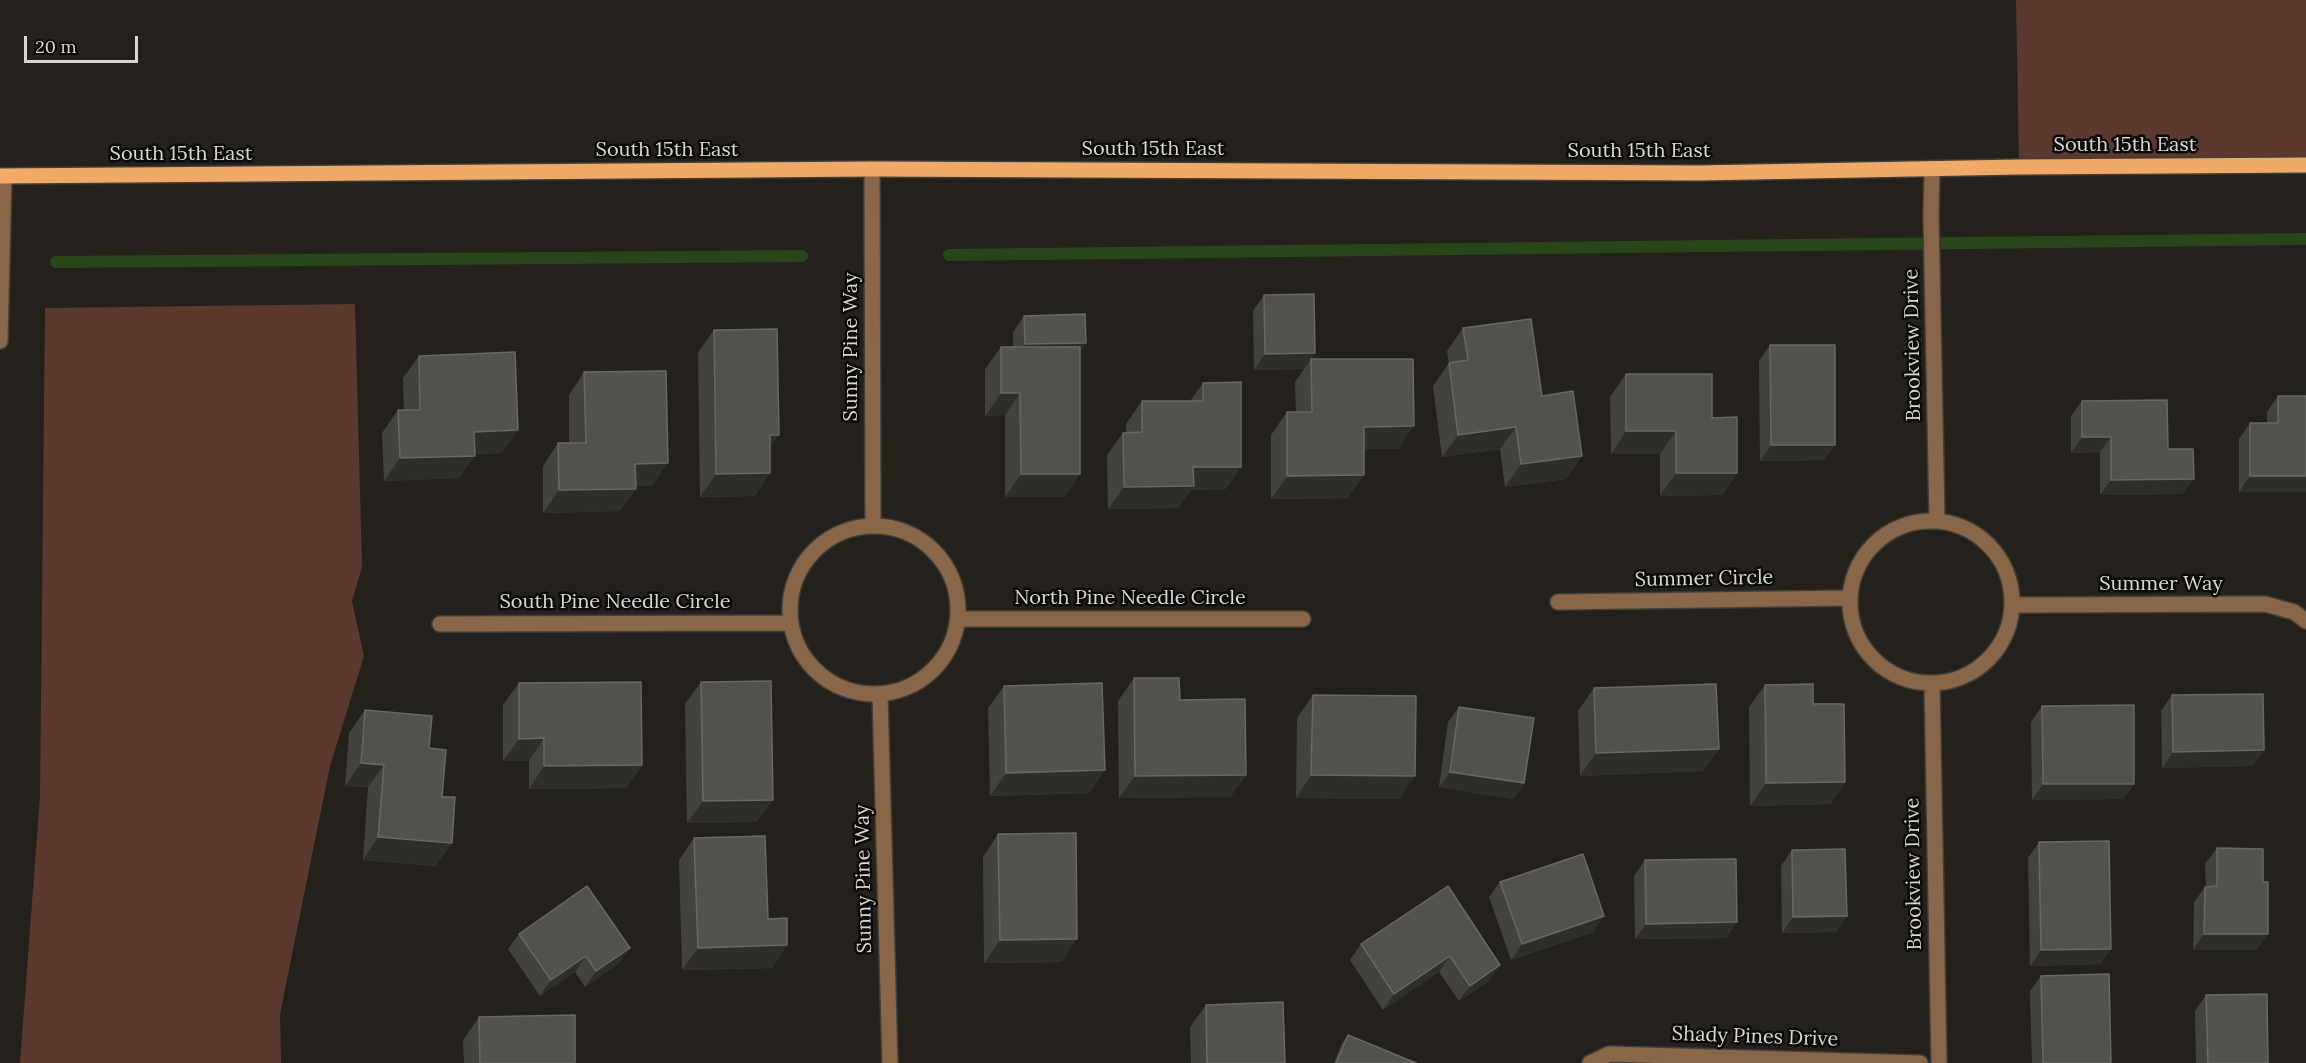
<!DOCTYPE html>
<style>
body{margin:0}
#map{position:relative;width:2306px;height:1063px;overflow:hidden;background:#24211d;font-family:Lora,serif}
canvas{display:block}
.scale{position:absolute;left:24px;top:36px;width:114px;height:27px;box-sizing:border-box;border:3px solid #d8d7d4;border-top:0;padding-left:8px;font-size:18px;line-height:21px;white-space:nowrap;color:#d8d7d4;-webkit-text-stroke:4px #0c0b09;paint-order:stroke}
</style>
<div id="map">
<canvas width="2306" height="1063"></canvas>
<div class="scale">20 m</div>
</div>
<script>
const g = document.querySelector('canvas').getContext('2d');
g.lineJoin = 'round';
function fill(path, color) { g.fillStyle = color; g.fill(path, 'evenodd'); }
function stroke(path, color, width, dash) { g.strokeStyle = color; g.lineWidth = width; g.lineCap = dash ? 'butt' : 'round'; g.setLineDash(dash || []); g.stroke(path); }
function write(font, color, halo, rows, align = 'center') {
  g.font = font + ' Lora,serif'; g.lineWidth = 5; g.setLineDash([]); g.textBaseline = 'middle'; g.strokeStyle = halo; g.fillStyle = color; for (const [text, x, y, turn = 0] of rows) {
    g.save(); g.translate(x, y); g.rotate((+turn || 0) * Math.PI / 180); g.textAlign = isNaN(turn) ? turn : align; if (halo) g.strokeText(text, 0, 0); g.fillText(text, 0, 0); g.restore();
  }
}
const green = new Path2D(`
 M2016,0H2306V162L2019,167Z
 M355,304L362,567L352,601L364,656L330,766L280,1014L281,1063H20L40,796L45,308Z`);
const stream = new Path2D(`
 M949,255L2306,239
 M56,262L802,256`);
const minor = new Path2D(`
 M872,169L873,525
 M1932,169L1931,216L1937,520
 M0,341L4,176
 M1850 602a81 81 0 1 1 162 0a81 81 0 1 1-162 0Z
 M790 610a84 84 0 1 1 168 0a84 84 0 1 1-168 0Z
 M1558,602L1849,598
 M2012,605L2265,604L2294,612L2306,621
 M958,619H1303
 M440,624L791,623
 M1932,684L1939,1063
 M880,694L890,1063
 M1590,1063L1609,1054L1920,1063`);
const major = new Path2D(`
 M0,176L872,169L1699,173L2019,167L2306,165`);
const wall = new Path2D(`
 M1264,295L1315,353L1304,369L1254,370L1253,311Z
 M1024,316L1086,343L1080,352L1064,497H1005V415L985,416V369L1001,347H1013V332Z
 M1463,328L1542,396L1582,456L1566,479L1505,487L1500,449L1442,457L1433,386L1449,363L1447,351Z
 M714,330L770,447L755,496L700,497L698,352Z
 M1770,345L1824,460L1760,461L1759,361Z
 M419,356L502,453L475,454L459,478L384,481L382,433L398,410H404L403,378Z
 M1311,359L1398,449H1364L1348,498L1271,499V435L1287,412H1296L1295,382Z
 M584,372L652,486H636L620,511L543,513V466L558,443H569V395Z
 M1626,374L1712,418L1737,473L1722,495L1660,496V454H1611L1610,397Z
 M1203,383L1226,489L1191,490L1178,508L1108,509L1107,455L1123,433H1126V424L1142,401H1190Z
 M2278,396L2306,492H2239V439L2250,423H2267V412Z
 M2082,401L2168,449L2183,494L2100,495V452L2071,453V416Z
 M1134,678L1180,700L1246,775L1230,797L1119,798L1118,701Z
 M701,682L757,822L687,823L685,704Z
 M519,683L642,765L626,788L529,789V761H503V705Z
 M1765,685L1813,704L1845,782L1830,804L1750,806L1749,707Z
 M1004,686L1105,770L1089,793L990,796L988,708Z
 M1594,688L1719,749L1703,771L1580,776L1578,711Z
 M1313,695L1415,776L1399,799L1296,798L1297,718Z
 M2172,695L2264,750L2253,766L2162,768L2161,711Z
 M2042,706L2134,784L2123,799L2032,800L2031,722Z
 M1459,707L1524,783L1513,799L1439,787L1448,722Z
 M365,710L429,748L436,866L363,860L368,787L345,786L349,733Z
 M998,834L1062,962L984,963L983,857Z
 M694,838L768,919L787,945L772,968L682,970L679,860Z
 M2039,842L2111,949L2100,964L2030,966L2028,858Z
 M2217,848L2263,882L2257,950H2193L2194,902L2205,887H2206L2205,864Z
 M1792,850L1836,932L1782,933L1781,866Z
 M1645,860L1737,922L1726,938L1635,939L1634,876Z
 M1500,882L1604,916L1593,932L1511,960L1489,897Z
 M1448,886L1489,981L1459,1001L1439,972L1383,1010L1350,960L1361,944Z
 M519,934L619,963L585,987L575,972L540,996L508,949Z
 M2041,976L2111,1063H2032L2030,991Z
 M2206,995L2268,1063H2196L2195,1011Z
 M1206,1005L1285,1063H1191L1190,1027Z
 M479,1017L575,1063H464L463,1040Z
 M1348,1035L1416,1063H1334L1342,1043Z`);
const shadedWall = new Path2D(`
 M1086,343L1075,359L1014,360L1025,344Z
 M1315,353L1304,369L1254,370L1265,354Z
 M1001,393H1020L1005,415L985,416Z
 M1414,426L1398,449H1348L1364,427Z
 M1516,427L1500,449L1442,457L1458,435Z
 M518,430L502,453L458,454L474,432Z
 M1626,431H1676L1660,454H1611Z
 M770,435H779L763,458Z
 M2082,437H2111L2100,452L2071,453Z
 M1771,445H1835L1824,460L1760,461Z
 M475,456L459,478L384,481L400,458Z
 M1582,456L1566,479L1505,487L1521,464Z
 M668,463L652,486H620L635,464Z
 M1193,467H1241L1226,489L1191,490L1178,508L1108,509L1124,487Z
 M770,473L755,496L700,497L716,474Z
 M1676,473H1737L1722,495L1660,496Z
 M1021,474H1080L1064,497H1005Z
 M1364,475L1348,498L1271,499L1287,476Z
 M2250,476H2306V492H2239Z
 M2194,479L2183,494L2100,495L2111,480Z
 M636,489L620,511L543,513L559,490Z
 M544,738L529,761H503L519,739Z
 M1719,749L1703,771L1580,776L1596,753Z
 M2264,750L2253,766L2162,768L2173,752Z
 M361,763L384,765L368,787L345,786Z
 M642,765L626,788L529,789L544,766Z
 M1105,770L1089,793L990,796L1006,773Z
 M1450,772L1524,783L1513,799L1439,787Z
 M1246,775L1230,797L1119,798L1135,776Z
 M1311,775L1415,776L1399,799L1296,798Z
 M1845,782L1830,804L1750,806L1766,783Z
 M2043,784H2134L2123,799L2032,800Z
 M773,800L757,822L687,823L703,801Z
 M378,837L452,843L436,866L363,860Z
 M1604,916L1593,932L1511,960L1522,944Z
 M1847,916L1836,932L1782,933L1793,917Z
 M1737,922L1726,938L1635,939L1646,924Z
 M2204,934H2268L2257,950H2193Z
 M1077,939L1062,962L984,963L1000,940Z
 M787,945L772,968L682,970L698,948Z
 M630,948L619,963L585,987L596,971Z
 M2111,949L2100,964L2030,966L2041,950Z
 M586,956L575,972L540,996L551,980Z
 M1450,956L1439,972L1383,1010L1394,994Z
 M1500,965L1489,981L1459,1001L1470,986Z`);
const building = new Path2D(`
 M1314,294L1315,353L1265,354L1264,295Z
 M1085,314L1086,343L1025,344L1024,316Z
 M1531,319L1542,396L1573,391L1582,456L1521,464L1516,427L1458,435L1449,363L1468,360L1463,328Z
 M777,329L779,435H770V473L716,474L714,330Z
 M1770,345H1835V445H1771Z
 M1001,347H1080V474H1021L1020,393H1001Z
 M515,352L518,430L474,432L475,456L400,458L398,410H420L419,356Z
 M1311,359H1413L1414,426L1364,427V475L1287,476V412H1312Z
 M666,371L668,463L635,464L636,489L559,490L558,443H586L584,372Z
 M1626,374H1712V418L1737,417V473H1676V431H1626Z
 M1241,382V467H1193L1194,486L1124,487L1123,433L1142,432V401H1203V383Z
 M2278,396H2306V476H2250V423H2278Z
 M2167,400L2168,449H2193L2194,479L2111,480V437H2082V401Z
 M1134,678H1179L1180,700L1245,699L1246,775L1135,776Z
 M771,681L773,800L703,801L701,682Z
 M641,682L642,765L544,766V738L519,739V683Z
 M1102,683L1105,770L1006,773L1004,686Z
 M1716,684L1719,749L1596,753L1594,688Z
 M1813,684V704H1844L1845,782L1766,783L1765,685Z
 M2263,694L2264,750L2173,752L2172,695Z
 M1313,695L1416,696L1415,776L1311,775Z
 M2134,705V784H2043L2042,706Z
 M1459,707L1534,718L1524,783L1450,772Z
 M365,710L432,716L429,748L446,750L442,797H455L452,843L378,837L384,765L361,763Z
 M1076,833L1077,939L1000,940L998,834Z
 M765,836L768,919L787,918V945L698,948L694,838Z
 M2109,841L2111,949L2041,950L2039,842Z
 M2217,848L2263,849V882H2268V934H2204L2205,887L2217,886Z
 M1845,849L1847,916L1793,917L1792,850Z
 M1583,854L1604,916L1522,944L1500,882Z
 M1736,859L1737,922L1646,924L1645,860Z
 M587,886L630,948L596,971L586,956L551,980L519,934Z
 M1448,886L1500,965L1470,986L1450,956L1394,994L1361,944Z
 M2109,974L2111,1063H2043L2041,976Z
 M2267,994L2268,1063H2208L2206,995Z
 M1283,1002L1285,1063H1207L1206,1005Z
 M575,1015V1063H480L479,1017Z
 M1348,1035L1416,1063H1336Z`);
const streetNames = [
 ["South 15th East",2125,145],
 ["South 15th East",1153,149],
 ["South 15th East",667,150],
 ["South 15th East",1639,151],
 ["South 15th East",181,154],
 ["Brookview Drive",1913,345,-91],
 ["Sunny Pine Way",851,347,-90],
 ["Summer Circle",1704,579,-1],
 ["Summer Way",2161,584],
 ["North Pine Needle Circle",1130,598],
 ["South Pine Needle Circle",615,602],
 ["Brookview Drive",1914,874,-91],
 ["Sunny Pine Way",864,879,-91],
 ["Shady Pines Drive",1755,1037,2]
];
fill(green, '#5b392f');
stroke(stream, '#284619', 12);
stroke(minor, '#413e3a', 18);
stroke(major, '#413e3a', 18);
stroke(minor, '#886647', 15);
stroke(major, '#f1a967', 15);
fill(wall, '#42433d');
fill(shadedWall, '#2f2f2a');
fill(building, '#52534e');
stroke(building, '#676863', 1.5);
write('20px', '#d8d7d4', '#0c0b09', streetNames);
</script>
